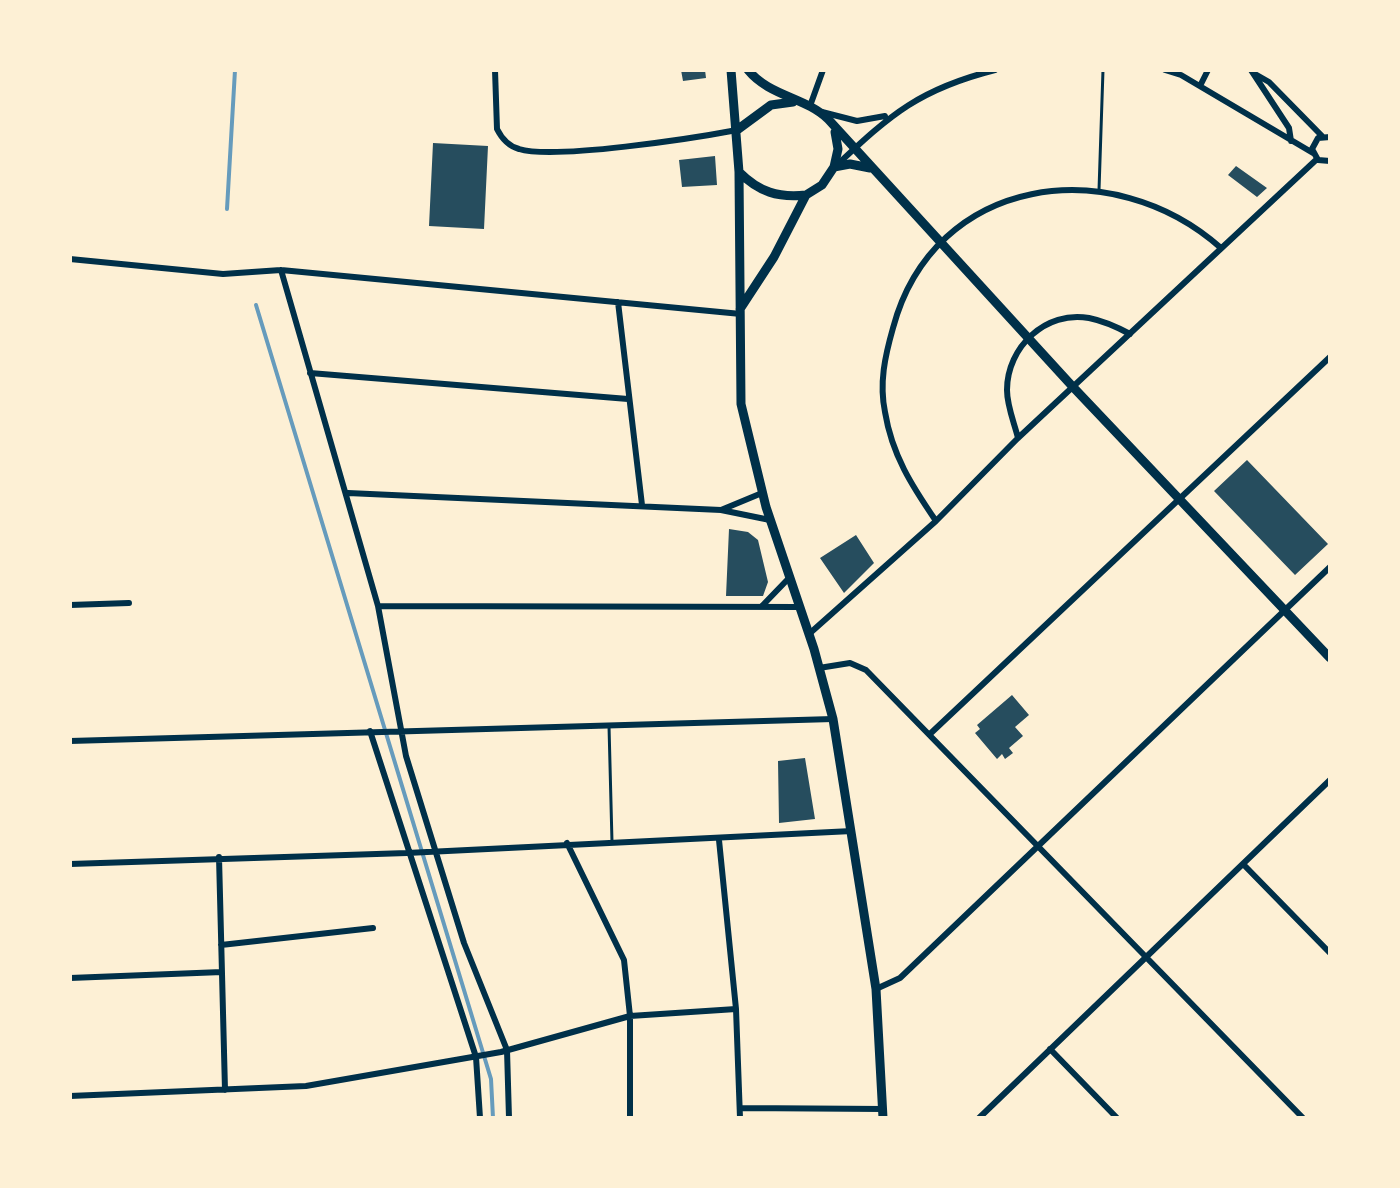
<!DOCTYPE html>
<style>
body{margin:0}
#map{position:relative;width:1400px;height:1188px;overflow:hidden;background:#fdf0d5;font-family:"Source Serif 4",serif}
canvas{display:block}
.frame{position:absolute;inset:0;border:72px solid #fdf0d5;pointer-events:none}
</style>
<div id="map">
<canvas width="1400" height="1188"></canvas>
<div class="frame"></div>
</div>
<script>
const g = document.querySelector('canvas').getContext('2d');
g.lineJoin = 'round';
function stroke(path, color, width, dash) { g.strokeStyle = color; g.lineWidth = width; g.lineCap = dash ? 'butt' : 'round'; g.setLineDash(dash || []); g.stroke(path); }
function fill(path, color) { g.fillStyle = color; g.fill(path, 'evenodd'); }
const stream = new Path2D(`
 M227,209L235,70
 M256,305L491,1079L493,1118`);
const building = new Path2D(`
 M681,70H705L706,78L683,81Z
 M433,143L488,146L484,229L429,226Z
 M715,156L717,185L682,187L679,160Z
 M1236,166L1267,188L1257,197L1228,175Z
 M1247,460L1328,544L1295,575L1214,491Z
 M729,529L748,532L758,540L768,582L763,596H726Z
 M856,535L874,563L844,593L820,558Z
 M1012,695L1029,715L1015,727L1023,736L1009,748L1013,753L1005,759L1002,754L997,759L975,733L980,729L977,725Z
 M805,758L815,819L779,823L778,761Z`);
const service = new Path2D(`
 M1099,190L1103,70
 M609,726L612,842`);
const minor = new Path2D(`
 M495,70L497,129C502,139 508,146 519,149C554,160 695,138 737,130
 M1165,70L1181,75L1313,153
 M1251,70L1289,128L1291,141
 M1255,74L1269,82L1322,136
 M1200,86L1208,70
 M810,106L823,70
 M822,112L857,121L885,116
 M1330,137L1318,138L1312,149L1318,160L1330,161
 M837,165C891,114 920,89 995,70
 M70,259L223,274L281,270L741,314
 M281,270L378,606L406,756L464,943L507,1050L509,1118
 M618,302L642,505
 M310,373L628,399
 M1018,438C1014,422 1007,406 1007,390C1007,347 1046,310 1089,318C1104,321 1117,327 1130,334
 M348,493L721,510L770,520
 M721,510L762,493
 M936,521C912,486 892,455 885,412C879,383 885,356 893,328C934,175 1112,151 1221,248
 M70,605L129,603
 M378,606L799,607
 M762,606L789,578
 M809,634L936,521L1018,438L1317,159
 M819,668L850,663L866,670L1303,1118
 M370,731L476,1057L480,1118
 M931,733L1330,357
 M70,741L833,719
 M719,840L736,1009L740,1118
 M567,843L624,960L630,1016V1118
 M219,857L225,1090
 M70,864L407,853L852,831
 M1243,864L1330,953
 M221,945L373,928
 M70,978L222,972
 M876,989L900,978L1330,567
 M1050,1049L1117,1118
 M70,1096L306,1086L501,1052L630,1016L736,1009
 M740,1108L883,1109
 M979,1118L1330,780`);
const secondary = new Path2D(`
 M731,70L739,172L741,404L766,507L814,649L833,719L876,989L883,1118
 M748,70C769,96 805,97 828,119L1073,387L1330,658
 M737,130L771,105L793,102
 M834,167L850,164L870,168
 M739,172C759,192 778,198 806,195
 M740,309L774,257L806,195L822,185L834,167L838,149L835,132`);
stroke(stream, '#669bbc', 4);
fill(building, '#264d5e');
stroke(service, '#003049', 3);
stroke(minor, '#003049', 6);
stroke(secondary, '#003049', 9);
</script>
